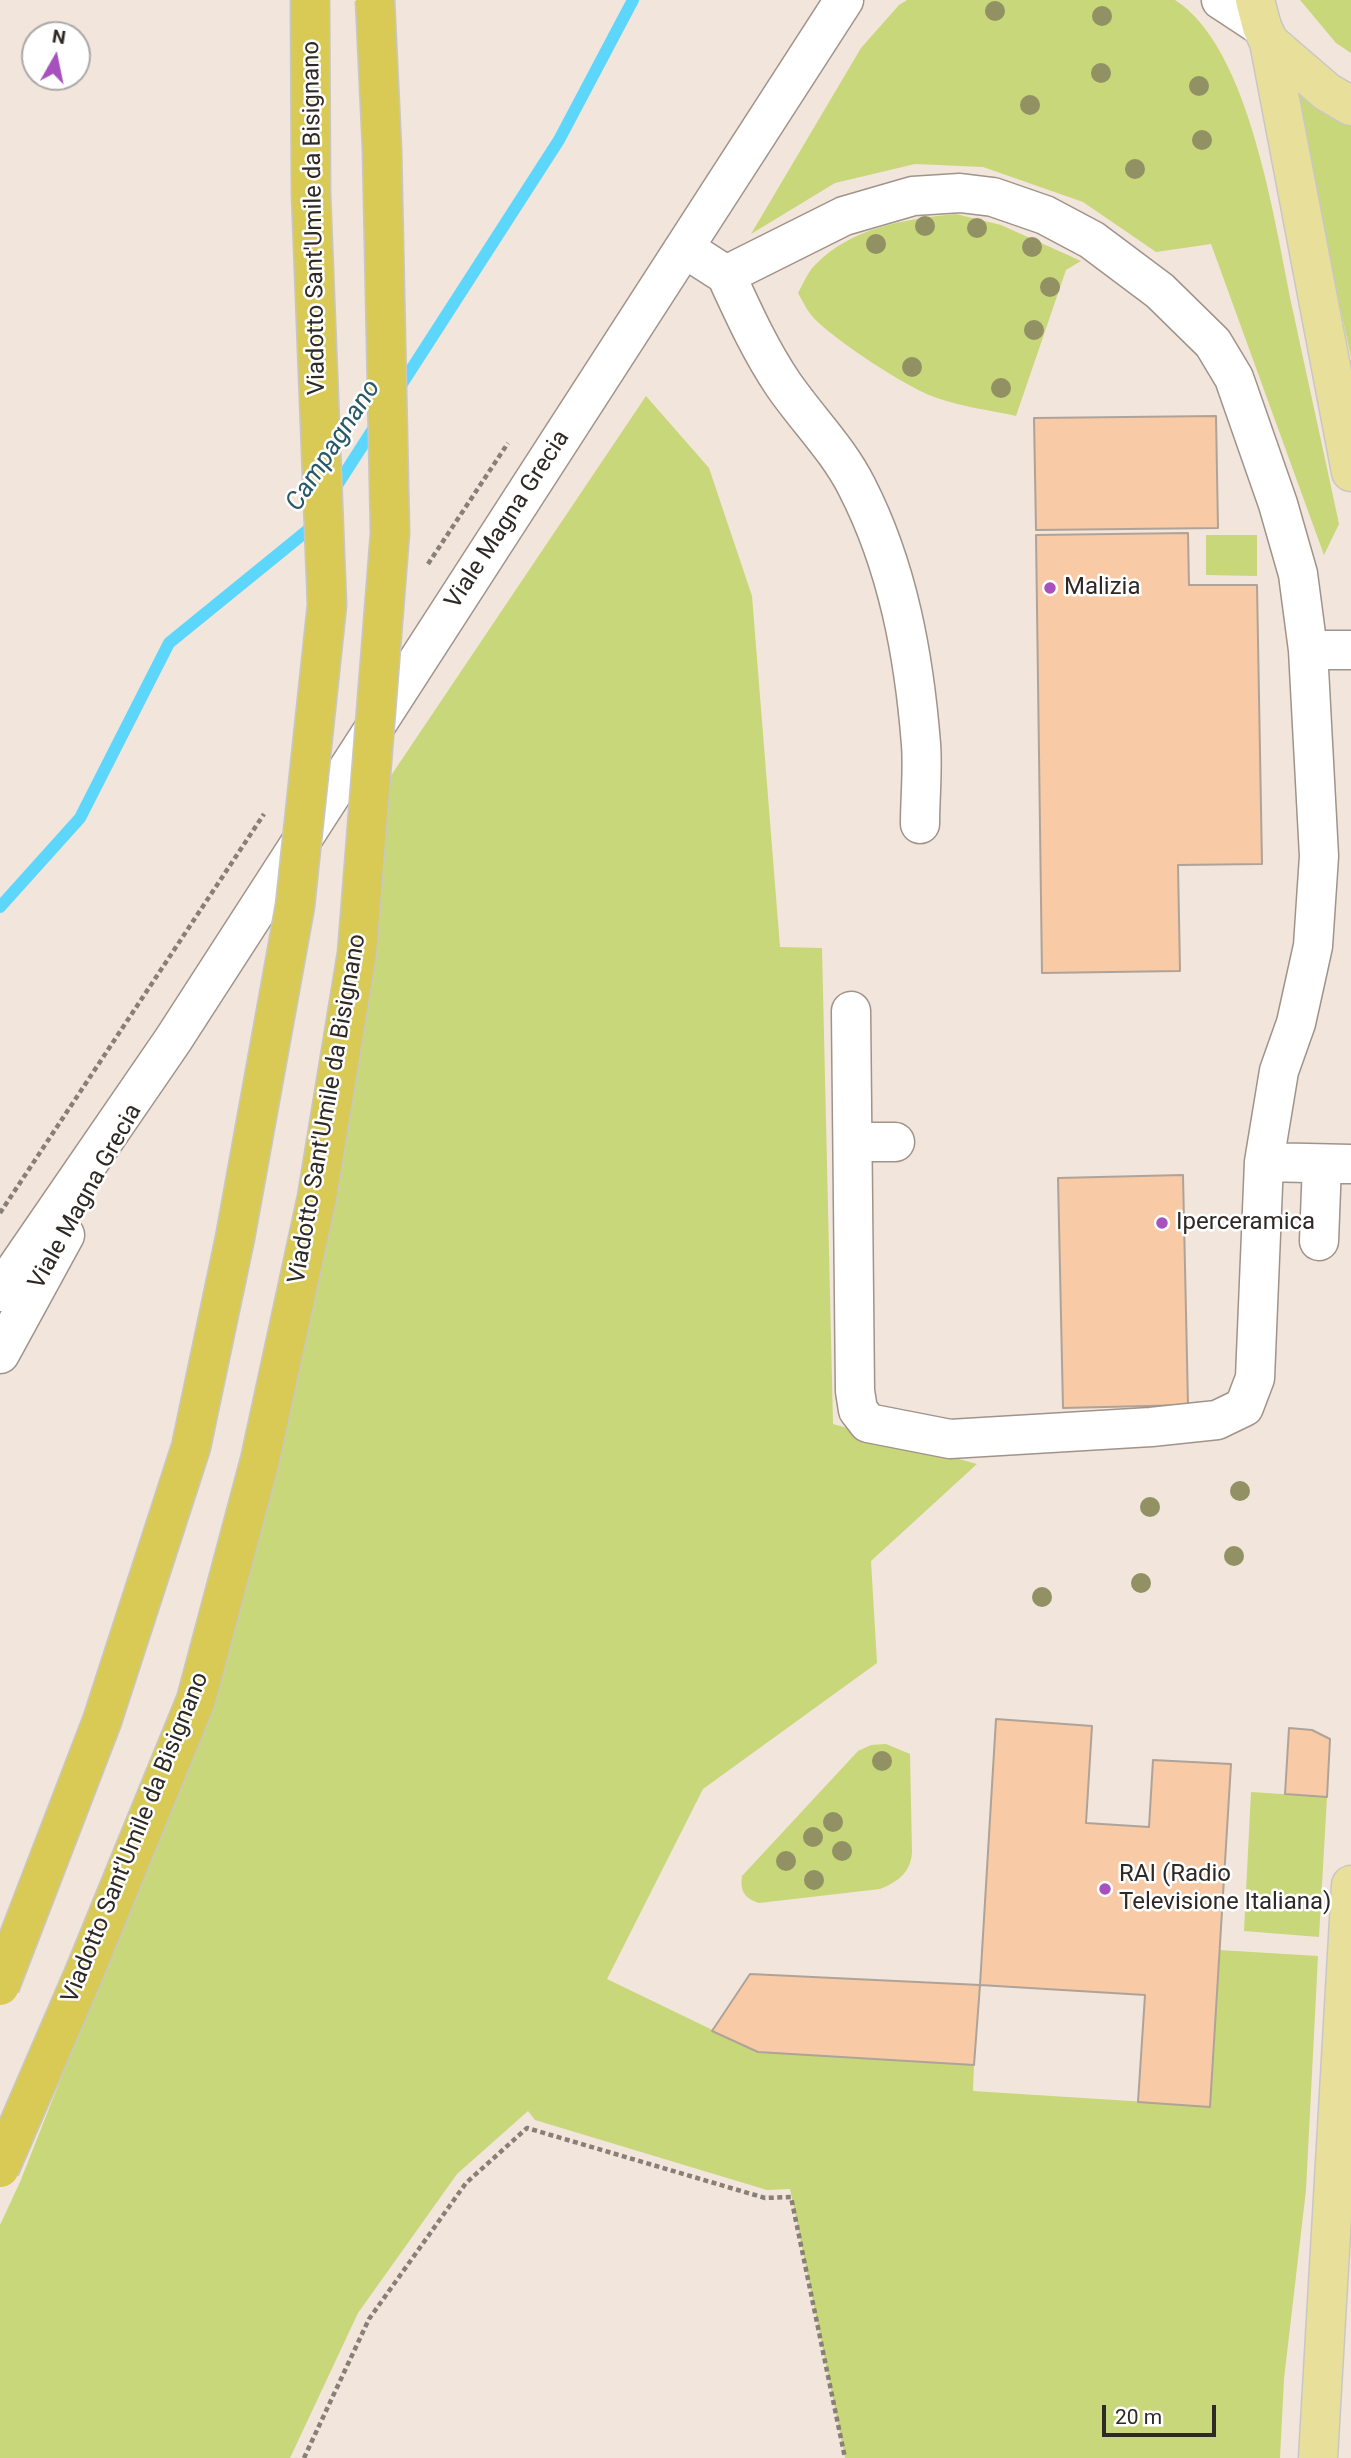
<!DOCTYPE html>
<style>
body{margin:0}
#map{position:relative;width:1351px;height:2458px;overflow:hidden;background:#f2e5db;font-family:Roboto,sans-serif}
canvas{display:block}
.north{position:absolute;left:21px;top:21px;width:70px;height:70px;box-sizing:border-box;background:#fff;border:2px solid #aba9a8;border-radius:50%;rotate:9deg;font-size:19px;font-weight:700;line-height:28px;text-align:center;color:#2e2925}
.north::after{content:'';display:block;margin:auto;width:24px;height:32px;background:#a751be;clip-path:polygon(50% 0,100% 100%,50% 72%,0 100%)}
.scale{position:absolute;left:1102px;top:2405px;width:114px;height:32px;box-sizing:border-box;border:4px solid #2e2925;border-top:0;padding-left:9px;font-size:21px;line-height:24px;white-space:nowrap;color:#2e2925;-webkit-text-stroke:5px #fff;paint-order:stroke}
</style>
<div id="map">
<canvas width="1351" height="2458"></canvas>
<div class="north">N</div>
<div class="scale">20 m</div>
</div>
<script>
const g = document.querySelector('canvas').getContext('2d');
g.lineJoin = 'round';
function fill(path, color) { g.fillStyle = color; g.fill(path, 'evenodd'); }
function stroke(path, color, width, dash) { g.strokeStyle = color; g.lineWidth = width; g.lineCap = dash ? 'butt' : 'round'; g.setLineDash(dash || []); g.stroke(path); }
function write(font, color, halo, rows, align = 'center') {
  g.font = font + ' Roboto,sans-serif'; g.lineWidth = 5; g.setLineDash([]); g.textBaseline = 'middle'; g.strokeStyle = halo; g.fillStyle = color; for (const [text, x, y, turn = 0] of rows) {
    g.save(); g.translate(x, y); g.rotate((+turn || 0) * Math.PI / 180); g.textAlign = isNaN(turn) ? turn : align; if (halo) g.strokeText(text, 0, 0); g.fillText(text, 0, 0); g.restore();
  }
}
const green = new Path2D(`
 M907,0H1175C1251,48 1275,226 1293,311C1308,382 1324,453 1339,524L1324,555L1211,244L1156,252L1083,202L983,167L915,164L835,183L751,234L861,48L899,5Z
 M1300,0H1351V53L1336,43Z
 M1294,91L1328,115L1351,126V358Z
 M956,214L1001,225L1081,261L1066,270L1016,416C990,410 962,407 937,398C909,389 831,338 812,316C806,309 802,300 798,293C803,284 808,272 815,265C852,227 906,219 956,214Z
 M646,396L709,468L752,596L780,947L822,948L833,1424L977,1464L871,1561L877,1663L703,1789L607,1979L758,2052L974,2065L973,2091L1209,2106L1219,1950L1318,1956L1306,2190L1284,2379L1280,2458H845L790,2189L767,2190L535,2120L528,2111L457,2174L358,2313L290,2458H0V2225L20,2182L210,1700L386,783Z
 M1206,535H1257V576L1206,575Z
 M886,1744L910,1754L912,1852C911,1872 898,1882 880,1889L759,1903C744,1898 740,1891 742,1876L858,1751L871,1745Z
 M1251,1792L1327,1797L1319,1937L1244,1931Z`);
const stream = new Path2D(`
 M398,390L559,140L633,0
 M334,490L377,423
 M0,907L80,818L169,643L308,530L314,520`);
const building = new Path2D(`
 M1216,416L1218,528L1036,530L1034,418Z
 M1188,533L1189,585H1257L1262,864L1178,865L1180,971L1042,973L1036,535Z
 M1183,1175L1188,1405L1063,1408L1058,1178Z
 M996,1719L1092,1726L1086,1823L1149,1827L1153,1760L1231,1764L1210,2107L1138,2102L1145,1995L980,1985Z
 M1289,1728L1312,1730L1330,1739L1327,1797L1285,1794Z
 M750,1974L980,1985L974,2065L758,2052L712,2031Z`);
const path = new Path2D(`
 M428,564L508,443
 M0,1213L264,814
 M304,2458L369,2319L466,2183L527,2128L765,2198L791,2197L845,2458`);
const minor = new Path2D(`
 M1221,0L1262,27
 M684,248L726,275L844,216L913,196L960,193L993,197L1045,215L1092,240L1160,291L1213,343L1234,378L1278,504L1298,574L1308,650H1351
 M726,275C743,312 760,350 783,384C807,419 838,449 857,487C898,567 914,656 921,744C923,770 920,798 920,824
 M851,1011L855,1391L858,1410L868,1423L950,1439L1151,1427L1217,1420L1244,1407L1255,1378L1264,1162L1351,1164
 M853,1142H895
 M1264,1162L1279,1071L1296,1023L1313,946L1319,856L1308,650
 M1319,1241L1322,1164
 M0,1292L173,1040L844,0
 M0,1354L65,1235`);
const major = new Path2D(`
 M1255,0L1262,27L1269,42L1327,92L1351,106
 M1269,42L1351,472
 M1318,2458L1351,1885`);
const highwayBridge = new Path2D(`
 M0,1986L102,1721L191,1447L235,1238L295,906L327,605L311,194L310,0
 M0,2168L83,1976L196,1700L260,1460L317,1197L357,953L390,533L382,149L375,0`);
const trees = [
 [995,11],
 [1102,16],
 [1101,73],
 [1199,86],
 [1030,105],
 [1202,140],
 [1135,169],
 [925,226],
 [977,228],
 [876,244],
 [1032,247],
 [1050,287],
 [1034,330],
 [912,367],
 [1001,388],
 [1240,1491],
 [1150,1507],
 [1234,1556],
 [1141,1583],
 [1042,1597],
 [882,1761],
 [833,1822],
 [813,1837],
 [842,1851],
 [786,1861],
 [814,1880]
];
const markers = [
 [1050,588,7,"#a751be"],
 [1162,1223,7,"#a751be"],
 [1105,1889,7,"#a751be"]
];
const streetNames = [
 ["Viadotto Sant'Umile da Bisignano",315,218,-91],
 ["Viale Magna Grecia",508,520,-57],
 ["Viadotto Sant'Umile da Bisignano",328,1109,-80],
 ["Viale Magna Grecia",86,1197,-61],
 ["Viadotto Sant'Umile da Bisignano",136,1838,-68]
];
const poiNames = [
 ["Malizia",1064,588],
 ["Iperceramica",1176,1223],
 ["RAI (Radio",1119,1875],
 ["Televisione Italiana)",1119,1903]
];
const waterNames = [
 ["Campagnano",334,446,-57]
];
fill(green, '#c8d77a');
stroke(stream, '#5dd6fc', 12);
fill(building, '#f8caa5');
stroke(building, '#afa399', 2);
stroke(minor, '#a0938a', 41);
stroke(major, '#c9c7c6', 41);
stroke(path, '#887f78', 4.5, [5, 3.5]);
stroke(minor, '#fff', 38);
stroke(major, '#e8df9a', 38);
stroke(highwayBridge, '#c9c7c6', 41, []);
stroke(highwayBridge, '#d9ca56', 38);
g.fillStyle = '#929164';
for (const [x, y] of trees) { g.beginPath(); g.arc(x, y, 10, 0, 2 * Math.PI); g.fill(); }
for (const [x, y, r, color] of markers) { const dot = new Path2D(); dot.arc(x, y, r, 0, 2 * Math.PI); g.fillStyle = color; g.fill(dot); stroke(dot, '#fff', 2.5); }
write('24px', '#2e2925', '#fff', streetNames);
write('24px', '#2e2925', '#fff', poiNames, 'left');
write('italic 26px', '#265868', '#fff', waterNames);
</script>
